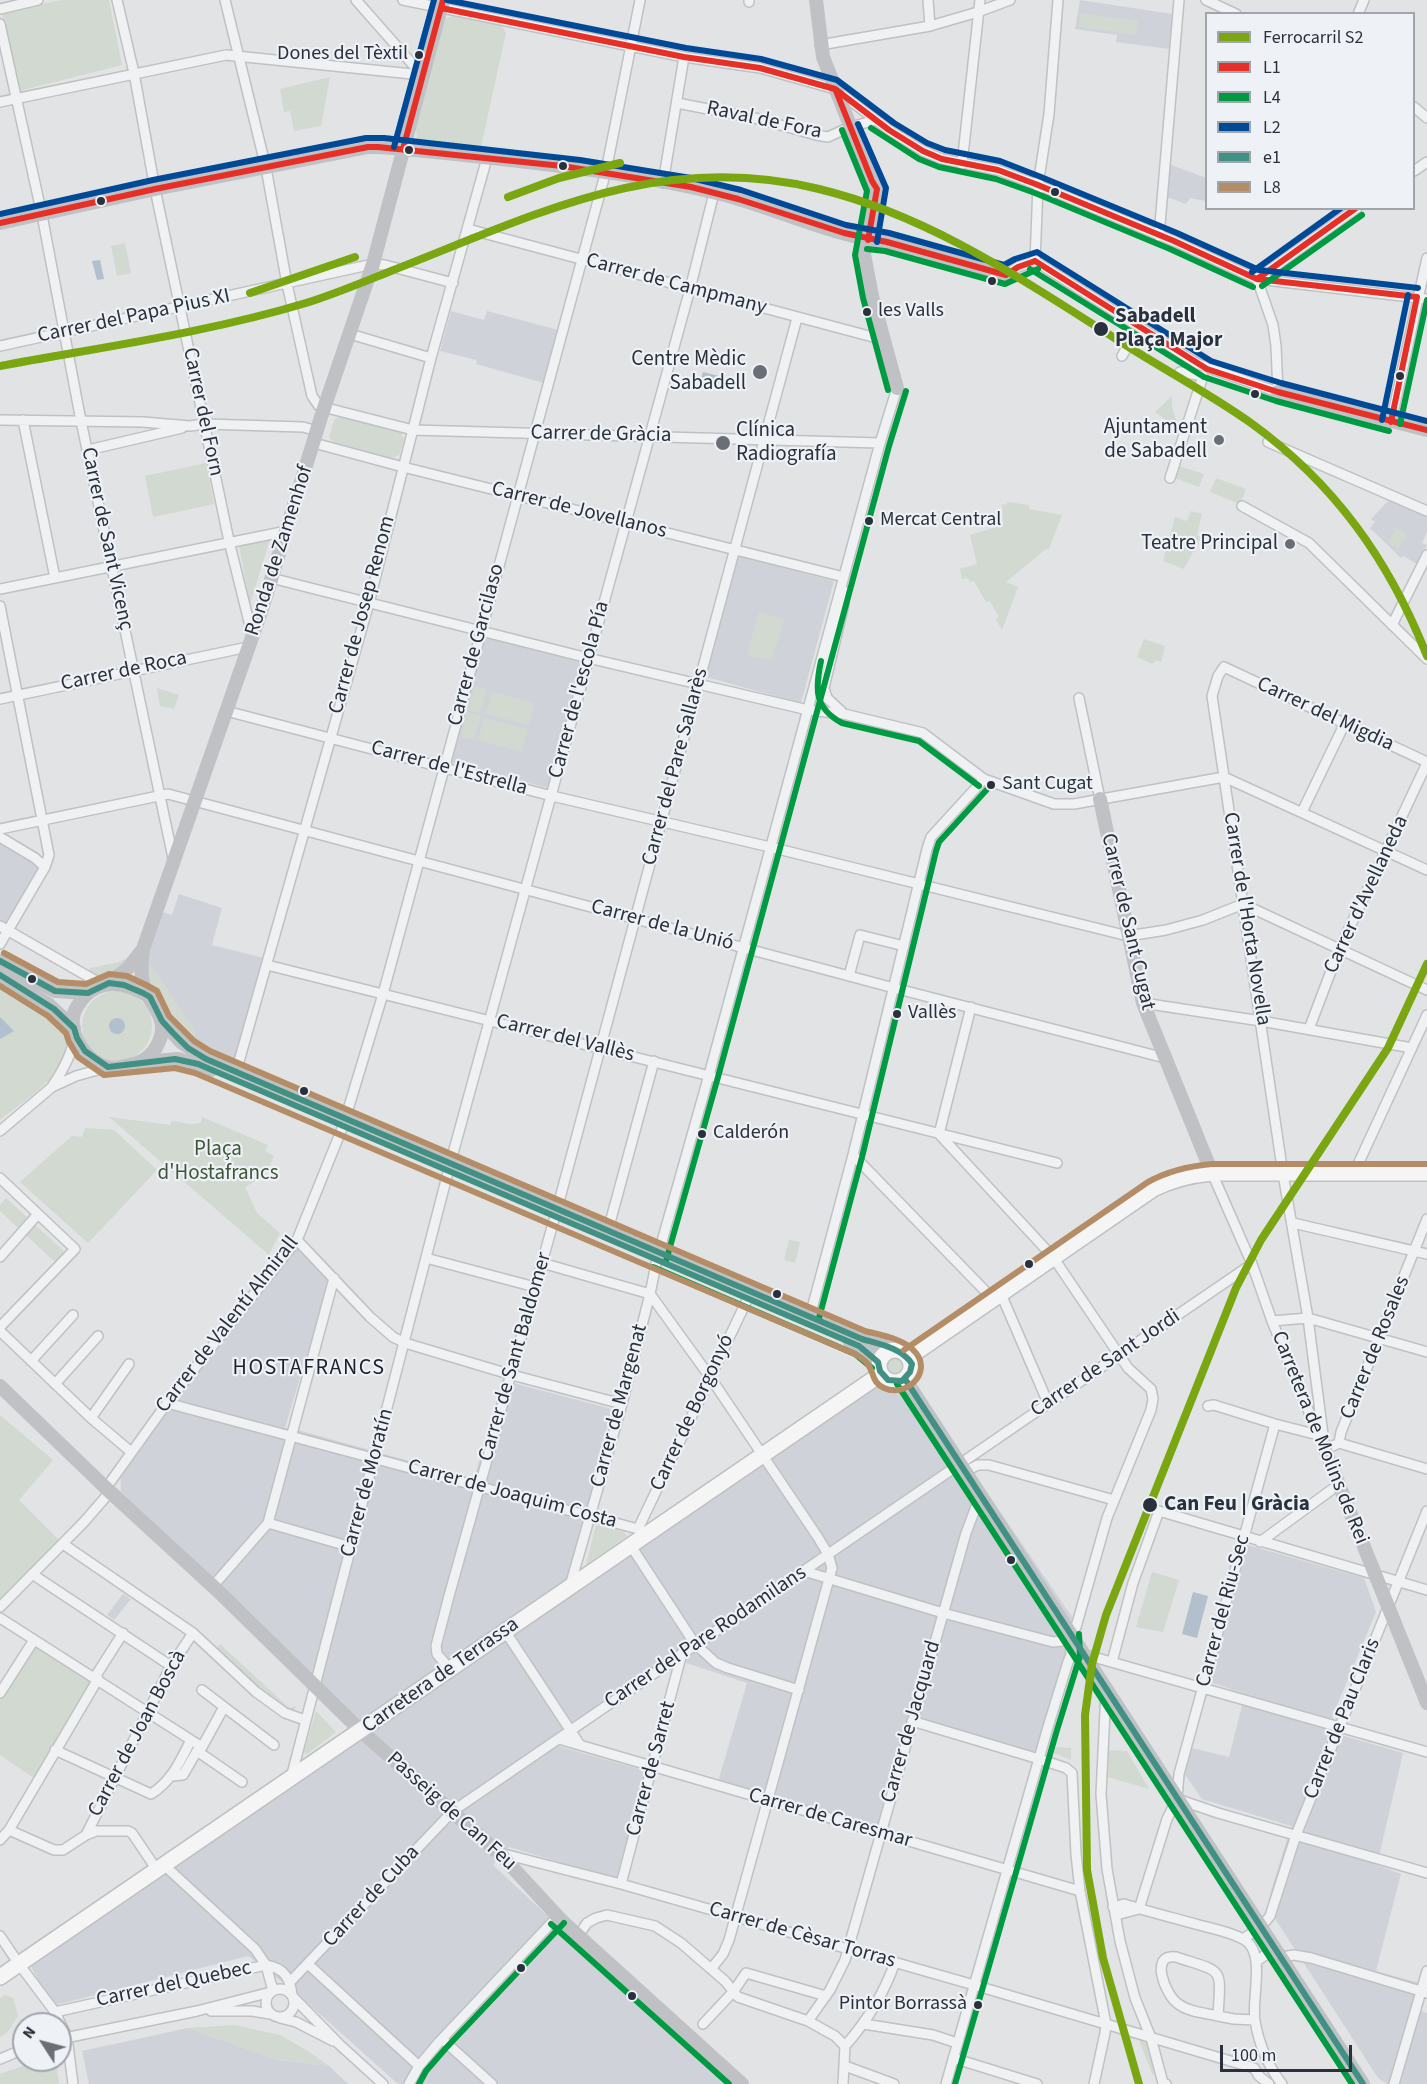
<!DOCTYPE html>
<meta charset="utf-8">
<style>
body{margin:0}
#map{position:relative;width:1427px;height:2084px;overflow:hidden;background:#e1e3e5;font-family:"Source Sans 3",sans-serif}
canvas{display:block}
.legend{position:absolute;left:1205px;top:12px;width:210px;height:198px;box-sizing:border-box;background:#eef1f5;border:2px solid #a0a4ab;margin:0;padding:8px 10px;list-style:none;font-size:18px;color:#2a303c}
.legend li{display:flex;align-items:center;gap:12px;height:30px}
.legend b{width:30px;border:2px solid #a0a4ab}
.north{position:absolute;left:12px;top:2012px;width:60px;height:60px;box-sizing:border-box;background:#eef1f5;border:2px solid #a0a4ab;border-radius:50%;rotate:306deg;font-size:16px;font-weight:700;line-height:24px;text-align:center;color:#2a303c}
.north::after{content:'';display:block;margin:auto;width:21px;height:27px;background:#6a6f77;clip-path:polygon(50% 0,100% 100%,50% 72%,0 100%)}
.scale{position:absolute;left:1220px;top:2045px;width:132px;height:27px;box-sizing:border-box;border:3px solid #2a303c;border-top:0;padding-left:8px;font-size:18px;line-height:21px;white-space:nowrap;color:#2a303c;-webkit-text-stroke:4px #eef1f5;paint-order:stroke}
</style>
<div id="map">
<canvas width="1427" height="2084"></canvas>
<ul class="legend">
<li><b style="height:8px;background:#7aa612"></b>Ferrocarril S2</li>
<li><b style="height:8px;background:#e63027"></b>L1</li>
<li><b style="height:8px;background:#009a42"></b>L4</li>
<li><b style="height:8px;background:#004996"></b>L2</li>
<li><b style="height:8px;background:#409183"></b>e1</li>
<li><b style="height:8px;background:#b48c66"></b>L8</li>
</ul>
<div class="north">N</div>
<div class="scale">100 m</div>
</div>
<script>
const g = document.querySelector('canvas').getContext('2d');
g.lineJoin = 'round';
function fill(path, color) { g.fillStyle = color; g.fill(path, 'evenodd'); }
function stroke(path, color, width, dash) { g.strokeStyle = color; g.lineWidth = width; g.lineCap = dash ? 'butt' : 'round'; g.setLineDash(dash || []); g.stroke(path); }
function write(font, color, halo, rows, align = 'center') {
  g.font = font + ' "Source Sans 3",sans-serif'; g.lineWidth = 4.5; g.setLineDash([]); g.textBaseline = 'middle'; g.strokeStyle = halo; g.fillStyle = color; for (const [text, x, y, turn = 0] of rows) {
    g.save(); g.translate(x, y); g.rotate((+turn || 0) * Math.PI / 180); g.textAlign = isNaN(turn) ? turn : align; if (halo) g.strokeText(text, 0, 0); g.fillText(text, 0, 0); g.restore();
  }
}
const built = new Path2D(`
 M1080,0L1172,14L1169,49L1116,42L1117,35L1075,29Z
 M1169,164L1206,178V201L1190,198L1186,204L1167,197Z
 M451,311L484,320L487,311L558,330L544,383L476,364L477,360L440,351Z
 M1389,500L1427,516V532L1422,543L1427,545L1417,564L1403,556L1401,558L1370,528L1375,522L1371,519Z
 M738,556L834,581L801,703L706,677Z
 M485,637L583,661L548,788L451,763Z
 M0,837L46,864L7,930L0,926Z
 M179,894L222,908L212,945L268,959L236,1072L188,1048L143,982L157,910L172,915Z
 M297,1240L329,1281L285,1428L298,1430L474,1479L502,1380L612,1409L596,1470L588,1513L569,1568L584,1586L899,1363L1078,1626L1041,1756L907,1720L876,1829L718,1782L747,1683L668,1657L544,1742L646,1771L616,1879L509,1847L493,1865L728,2084H398L294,1991L248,1956L56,2005L44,1990L30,1965L361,1731L121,1492L120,1467Z
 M1248,1545L1364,1578L1376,1612L1332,1717L1341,1735L1403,1753L1377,1865L1401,1874L1376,1971L1427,1985L1419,2010L1427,2013V2084H1387L1378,2078L1276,1920L1270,1894L1291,1826L1202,1799L1184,1773L1192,1748L1229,1757L1245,1694L1210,1682Z
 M123,1594L131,1599L114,1620L107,1615Z
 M188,2028L278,2060L329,2066L348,2084H89L82,2051Z`);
const green = new Path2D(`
 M62,0H109L122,65L15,92L2,12Z
 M1081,13L1138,21L1136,35L1079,27Z
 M456,15L500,24L506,33L480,151L422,144L417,138L416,129L445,19Z
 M330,77L321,126L294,131L290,111L284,112L280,89Z
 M125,243L131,273L117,276L111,246Z
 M1172,396V407L1179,429L1155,412Z
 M342,416L401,432L404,440L399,455L392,458L334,443L329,437L334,420Z
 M206,463L214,504L153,517L145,476Z
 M1179,466L1204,474L1199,487L1175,478Z
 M1216,478L1246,489L1240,504L1210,492Z
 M1007,502L1029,505V509L1062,515L1049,549H1046L1006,582L1018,587L1002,630L996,619L999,617L990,601L986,602L974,581L970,582L968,578L962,579L960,569L977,564L970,535L1003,525L1002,504L1007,505Z
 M1191,511L1202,514L1197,535L1201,537L1184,569L1163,561L1175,517L1187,521Z
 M1396,528L1407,533L1399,549L1388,543Z
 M270,539L250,604L239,546Z
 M759,612L784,619L772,661L747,655Z
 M1144,639L1165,646L1161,662L1156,660L1153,664L1137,657Z
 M475,686L487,689L480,713L468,710Z
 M157,688L179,695L174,709L160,706Z
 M492,692L535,703L529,725L486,714Z
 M467,712L481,716L474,740L461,737Z
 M484,718L528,729L522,752L478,740Z
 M124,959L127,960C114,971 105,982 88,971L90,968L120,962Z
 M151,964L196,1032L191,1042L173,1025L166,1008L149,981L147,975Z
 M0,984C17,994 37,1003 52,1015C100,1055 29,1096 0,1120Z
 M82 1026a35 35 0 1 1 70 0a35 35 0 1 1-70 0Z
 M109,1117L171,1125V1121C183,1121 190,1127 201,1122L202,1117L268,1145L265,1151L274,1156L269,1167H267L262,1170L263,1176L245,1187L257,1213L280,1233L269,1255Z
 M85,1128L114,1130L157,1170L88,1243L20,1182L72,1136L81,1137L83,1135Z
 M6,1198L67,1254L57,1264L0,1211V1205Z
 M789,1240L800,1242L795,1263L784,1260Z
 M879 1367a16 16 0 1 1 32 0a16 16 0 1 1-32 0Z
 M0,1415L53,1460L19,1500L63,1544L0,1607Z
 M596,1525L624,1532L627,1536L586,1565Z
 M1152,1572L1179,1580L1163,1632L1136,1627Z
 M34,1640L98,1679L37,1780L0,1755V1693Z
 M220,1644L287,1706L290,1708L296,1706L294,1712L291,1713L273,1700L216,1649Z
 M316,1711L336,1732L306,1755L304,1751Z
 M1055,1747L1071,1748V1760L1054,1753Z
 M1109,1750L1127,1751L1149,1789L1108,1777Z
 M5,1995L13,1998L18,2016L7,2033L0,2037V1998Z
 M235,2025L280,2035L308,2051L329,2066L278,2060L188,2028Z
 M1138,2037C1162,2052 1161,2049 1153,2076Z
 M40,2060H56L59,2084H0V2074Z`);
const water = new Path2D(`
 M100,260L104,279L97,280L92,261Z
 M703,372L723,377L721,384L701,378Z
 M0,1017L14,1031L0,1039Z
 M109 1026a8 8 0 1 1 16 0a8 8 0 1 1-16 0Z
 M1193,1592L1208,1596L1197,1638L1182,1634Z`);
const street = new Path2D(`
 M117,0L134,73L155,189L229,541L252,634
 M225,0L266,168L287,284L312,396L319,406L413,430L880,443
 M356,0L422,75
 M403,0L684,57L760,68L835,89L889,130L923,151L942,159L998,170L1038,185L1174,241L1257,279L1427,299
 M749,0V2
 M928,0L930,26
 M1206,0L1236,14
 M0,9L38,0
 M1358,14L1364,0
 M0,24L42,215L81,421L173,858
 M820,45L930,26L978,12L1010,0
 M0,102L226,55L422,75
 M677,103L759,119L816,135L828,137L850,127L876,120
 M1414,107L1427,118
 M962,164L980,0
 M1414,171L1427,162
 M663,183L684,57
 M468,229L884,340
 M1159,236L1179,0
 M1035,261L1198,364L1278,392L1276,346L1273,325L1257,279
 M1035,261L1038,185L1049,114L1058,0
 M1006,275L1018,267L1035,261
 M1257,279L1357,208
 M350,334L431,358
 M0,346L373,264L385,265L453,283
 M1122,356L1130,342
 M0,420L143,422L190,426L205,424L303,427L317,431
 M23,420L55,578
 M1391,422L1427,258
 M1268,442L1427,511
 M314,443L403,467L844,577
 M88,450L182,428
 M1170,478L1203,376L1180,372
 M1242,506L1309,543L1427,659
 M271,578L588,658L808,710L844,714L923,733L984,779L1054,804H1074L1224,777L1427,870
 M0,589L287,531
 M0,606L49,855L45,867L0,944
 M1392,625L1427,555
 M1079,698L1100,799
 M0,699L248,647
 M226,711L552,796L770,847L1128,936L1166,930L1203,920L1243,904L1427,990
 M842,712L827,698L824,688L844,604V591
 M1302,812L1344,725
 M0,829L168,794L894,988L1165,1058
 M0,837L35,858L45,867
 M0,926L103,985
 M267,965L1057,1163
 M849,976L860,935L904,946
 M1143,1003L1261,1021L1412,1048
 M1309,1029L1339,950L1427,763
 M236,1072L369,603L431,358L487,158
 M53,1085C64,1069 72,1054 75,1035
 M0,1131L52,1087L76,1076L108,1067
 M939,1134L971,1007
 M853,1155L993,1299
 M1212,1173L1252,1264L1272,1321L1319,1437
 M1354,1173L1427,1015
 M0,1178L75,1249L0,1327
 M1293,1223L1427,1254
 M608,1230L654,1061
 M297,1240L370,1317L393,1337L405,1343L512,1375L622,1404
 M0,1257L38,1214
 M426,1258L535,1287
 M542,1263L650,1294
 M650,1294L710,1377L817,1536L828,1554L832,1568L729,1940L723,1954L711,1969
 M1001,1294L1048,1403
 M810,1316L853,1155L927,849L931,837L984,779
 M1272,1321L1308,1318L1427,1352
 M0,1331L91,1418L130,1451
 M31,1361L73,1315
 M55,1384L98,1336
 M167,1403L638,1529L648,1534
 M1208,1406L1214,1405L1275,1424L1318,1435
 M91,1418L129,1364
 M1339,1443L1341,1432L1427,1219
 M1325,1450L1308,1318L1283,1174L1212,696L1218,676L1224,667L1427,762
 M1325,1450L1339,1443L1427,1469
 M964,1472L978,1465H989L1114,1500
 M106,1488L167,1403L297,1240L343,1126L383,994L606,171L640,0
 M268,1523L334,1278
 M638,1529L748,1298
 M1260,1542L1338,1485
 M63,1544L193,1633L256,1692L285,1713L305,1720
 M631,1546L695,1644L716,1663L728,1668L799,1690
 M804,1571L943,1613L1053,1642L1062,1641L1076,1627L1107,1518L1151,1410L1153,1399L1151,1389L1128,1368L1053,1257L939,1134
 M32,1574L171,1666
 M213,1586L268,1523L351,1547
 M570,1586L622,1404L650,1294L657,1259L709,1075L880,443L897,388
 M0,1607L84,1522L110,1492
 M0,1618L202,1747L224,1707
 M505,1631L580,1745
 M1083,1654L1427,1752
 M1112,1662L1133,1583L1159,1511L1427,1590
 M449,1668L437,1654L436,1646L449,1596L557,1209L797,318
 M95,1677L123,1633
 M202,1690L274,1745
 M1106,1690L1101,1794L1107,1869L1120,1941L1135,1998L1151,2038L1163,2083L1166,2084
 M0,1693L34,1640
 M912,1721L1039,1759L1066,1768L1072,1773L1076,1854L1080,1891L1106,2024L1105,2033L1094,2084
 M559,1739L1080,1891
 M55,1750L151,1794C172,1781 180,1761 191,1740
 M172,1776L183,1775L197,1751L242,1782
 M291,1778L452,1157L690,289L714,193
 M1177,1799L1218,1813L1427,1873
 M9,1830L54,1850H63L86,1835L96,1831H128L132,1833L157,1870
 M86,1835L171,1666L193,1633
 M0,1840L9,1830L98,1679
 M500,1853L621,1884L974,1985L1254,2068L1259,2076L1269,2084
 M164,1865L255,1949L266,1965L273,1991
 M621,1884L682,1653
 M1113,1907L1124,1904C1149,1912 1174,1918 1199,1925C1214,1929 1230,1932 1243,1939C1267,1951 1251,1998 1255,2021C1259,2044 1268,2066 1282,2084
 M1113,1907L1120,1914L1139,1909
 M1139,1909L1167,1819L1177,1799L1179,1774L1275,1424
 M0,1936L19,1964L55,2012L67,2037L73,2084
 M578,1936L587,1923L596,1918L607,1915L655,1926L681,1943L725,1981L738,1997L808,2021L835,2036L845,2046L843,2084
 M1243,1939L1261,1927L1270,1916L1296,1835L1427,1511
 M1281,1957L1294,1955L1311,1958L1427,1993
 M1257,1961L1275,1948
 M309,1965L419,2066
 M290,1982L453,1811L1252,1264
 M266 2003a14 14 0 1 1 28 0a14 14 0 1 1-28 0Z
 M293,1997L340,2045L383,2084
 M211,2011H252L270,2014
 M55,2012L266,1965C284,1968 290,1978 292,1995
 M1218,2016C1205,2013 1188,2012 1177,2003C1165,1994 1149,1953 1176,1957C1224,1973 1221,1965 1218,2016L1234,2019L1254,2020
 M280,2018L296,2022L333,2041
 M808,2021L830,1990L845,1960L966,1533L980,1496
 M703,2024L733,1992L746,1973L826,1996
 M864,2024L933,2035L957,2043
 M60,2039L197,2011L271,1992
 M442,2039L492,2084
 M845,2046C867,2021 884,1994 895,1962
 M953,2058L1037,2084
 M0,2059L24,2049
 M845,2066L894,2084
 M409,2084L419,2066L439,2042L557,1917
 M946,2084L1048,1727L1067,1665L1071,1654L1070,1636
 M1394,2084L1427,1971`);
const secondary = new Path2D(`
 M816,0L823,57L872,181L877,189L864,254L872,296L897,388
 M0,223L155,189L368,147H378C422,150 466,155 510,160C579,168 649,176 717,193C774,207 828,235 887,242L1006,275
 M1278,392L1427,430
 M1100,799L1143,1003L1212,1173
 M0,961L55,991L88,993
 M0,975L48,1004L74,1028
 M109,983L128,968L143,949
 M150,997C128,983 103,977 84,997C80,1002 76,1007 74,1013C68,1034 86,1061 107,1067C114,1069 123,1067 130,1065C146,1062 156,1053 161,1036C166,1017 152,1006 145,990C140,977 141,962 143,949L262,609L321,417L373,264L443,0
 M162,1021L181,1042L206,1059L893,1350
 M144,1062L178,1059L211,1070
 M850,1342L866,1350L878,1362
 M905,1379L1363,2084
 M0,1386L108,1490L218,1591L361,1731L502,1856L562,1921L742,2084
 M1325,1450L1427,1703`);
const primary = new Path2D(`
 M879 1366a16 16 0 1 1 32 0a16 16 0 1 1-32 0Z
 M909,1357L1153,1189C1173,1179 1190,1175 1212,1173H1427
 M0,1977L881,1374`);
const bus1 = new Path2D(`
 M441,8L684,57L760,68L835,89L889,130L923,151L942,159L998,170L1038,185L1174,241L1257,279L1417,297
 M836,91L872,181L877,189L868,240
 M403,149L443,0
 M0,223L155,189L368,147H378L562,166L691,187L738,199L844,233L887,242L1006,275L1018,267L1035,261
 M1035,261L1207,369L1278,392L1427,430
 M1257,279L1356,208
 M1391,422L1417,297`);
const bus2 = new Path2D(`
 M871,128L919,159L939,167L996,179L1035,193L1170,249L1253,287
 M842,130L867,191L855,255L863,298L888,390
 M867,249L885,251L1005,284L1038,269
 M1030,269L1204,377L1276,401L1389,431
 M1262,286L1362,215
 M1400,424L1427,300
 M821,661C815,689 814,708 842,723L919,741L979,786
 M666,1261L718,1077L889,446L906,391
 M653,1267L855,1354L872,1368
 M819,1318L862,1157L936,851L939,842L991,785
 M897,1384L1352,2084
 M551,1924L729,2084
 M419,2084L426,2071L446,2048L564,1923
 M955,2084L1057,1730L1080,1656L1079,1634`);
const bus3 = new Path2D(`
 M447,0L686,48L761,59L837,80L894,123L927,143L945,150L1000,161L1041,177L1177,233L1259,270L1418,288
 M858,124L886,188L877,242
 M394,147L434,0
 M0,214L153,180L366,138H384L580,160L691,178L741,190L846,225L889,233L1004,265L1015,259L1037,252L1211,361L1281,383L1427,421
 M1252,272L1341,208
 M1382,420L1408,295`);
const bus4 = new Path2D(`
 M0,961L55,991L88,993L109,983L124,985L143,993L150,997L162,1021L173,1033L188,1048L206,1059L862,1339C879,1344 902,1348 912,1364L910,1372L902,1381L888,1380L880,1371L878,1362L859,1346L198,1064L175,1059L108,1067L85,1051L77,1038L74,1028L54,1009L0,975
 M905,1379L1363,2084`);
const bus5 = new Path2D(`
 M0,986L48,1016L66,1033L69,1042L78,1057L104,1075L175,1068L195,1073L855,1354C860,1357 867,1361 869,1366C874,1375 873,1383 884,1388C906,1398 932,1373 916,1353C905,1339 881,1335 865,1331L210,1051L194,1041L169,1016L157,991L146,985L127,976L109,974L86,984L58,982L4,953
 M904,1350L1148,1182C1168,1171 1189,1166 1212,1164H1427`);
const rail1 = new Path2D(`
 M508,197L559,178L620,163
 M250,293L355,257
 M0,366C102,347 206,333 306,303C335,294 363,282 391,271C535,215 659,150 819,189C935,217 1033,287 1132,349C1172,374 1213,396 1251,423C1335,484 1389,560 1427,656
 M1139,2084L1103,1958L1087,1870L1085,1715L1092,1664L1106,1615L1236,1288L1261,1240L1388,1048L1427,964`);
const markers = [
 [419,55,5,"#2a303c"],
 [409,150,5,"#2a303c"],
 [563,166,5,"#2a303c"],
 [1055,192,5,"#2a303c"],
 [101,201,5,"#2a303c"],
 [992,281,5,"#2a303c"],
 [867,312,5,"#2a303c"],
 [1101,329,8,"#2a303c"],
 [760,372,8,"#6a6f77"],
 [1400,376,5,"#2a303c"],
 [1255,394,5,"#2a303c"],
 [1219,440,6,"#6a6f77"],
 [723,443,8,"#6a6f77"],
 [869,521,5,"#2a303c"],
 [1290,544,6,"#6a6f77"],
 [991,785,5,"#2a303c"],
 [32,979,5,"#2a303c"],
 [897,1014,5,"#2a303c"],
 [304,1091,5,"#2a303c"],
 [702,1134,5,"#2a303c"],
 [1029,1264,5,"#2a303c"],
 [777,1294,5,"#2a303c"],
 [1150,1505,8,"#2a303c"],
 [1011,1560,5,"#2a303c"],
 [521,1968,5,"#2a303c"],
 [632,1996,5,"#2a303c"],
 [978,2005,5,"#2a303c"]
];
const busNames = [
 ["Dones del Tèxtil",408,55,"right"],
 ["les Valls",878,312],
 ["Mercat Central",880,521],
 ["Sant Cugat",1002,785],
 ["Vallès",908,1014],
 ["Calderón",713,1134],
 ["Pintor Borrassà",967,2005,"right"]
];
const streetNames = [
 ["Raval de Fora",764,121,12],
 ["Carrer de Campmany",676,285,15],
 ["Carrer del Papa Pius XI",134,317,-12],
 ["Carrer del Forn",202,412,78],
 ["Carrer de Gràcia",601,435,1],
 ["Carrer de Jovellanos",579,511,14],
 ["Carrer de Sant Vicenç",106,539,78],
 ["Ronda de Zamenhof",280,551,-72],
 ["Carrer de Josep Renom",363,615,-75],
 ["Carrer de Garcilaso",477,645,-75],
 ["Carrer de Roca",124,672,-12],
 ["Carrer de l'escola Pía",580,690,-75],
 ["Carrer del Migdia",1325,715,25],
 ["Carrer del Pare Sallarès",676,767,-75],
 ["Carrer de l'Estrella",449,769,15],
 ["Carrer d'Avellaneda",1367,895,-65],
 ["Carrer de l'Horta Novella",1246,919,81],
 ["Carrer de Sant Cugat",1127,922,77],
 ["Carrer de la Unió",662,926,15],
 ["Carrer del Vallès",565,1039,14],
 ["Carrer de Valentí Almirall",228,1325,-52],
 ["Carrer de Rosales",1376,1348,-68],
 ["Carrer de Sant Baldomer",516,1357,-74],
 ["Carrer de Sant Jordi",1106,1364,-34],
 ["Carrer de Margenat",620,1406,-75],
 ["Carrer de Borgonyó",693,1413,-65],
 ["Carretera de Molins de Rei",1319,1438,68],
 ["Carrer de Moratín",368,1483,-75],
 ["Carrer de Joaquim Costa",512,1495,15],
 ["Carrer del Riu-Sec",1224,1611,-75],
 ["Carrer del Pare Rodamilans",706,1638,-34],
 ["Carretera de Terrassa",441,1676,-35],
 ["Carrer de Pau Claris",1343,1719,-68],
 ["Carrer de Jacquard",912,1722,-74],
 ["Carrer de Joan Boscà",138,1734,-62],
 ["Carrer de Sarret",652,1769,-75],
 ["Passeig de Can Feu",451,1812,42],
 ["Carrer de Caresmar",830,1819,16],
 ["Carrer de Cuba",372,1897,-47],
 ["Carrer de Cèsar Torras",802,1936,16],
 ["Carrer del Quebec",174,1985,-12]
];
const stopNames = [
 ["Sabadell",1115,317],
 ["Plaça Major",1115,341],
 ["Can Feu | Gràcia",1164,1505]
];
const poiNames = [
 ["Centre Mèdic",746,360],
 ["Sabadell",746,384],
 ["Ajuntament",1207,428],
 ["de Sabadell",1207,452],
 ["Clínica",736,431,"left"],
 ["Radiografía",736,455,"left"],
 ["Teatre Principal",1278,544]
];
const parkNames = [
 ["Plaça",218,1150],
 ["d'Hostafrancs",218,1174]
];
const neighbourhoodNames = [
 ["HOSTAFRANCS",309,1369]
];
fill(built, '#cfd2d8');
fill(green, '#d1d9d1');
fill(water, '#b2bfcd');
stroke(street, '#bfc1c3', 12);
stroke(primary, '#bec0c2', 18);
stroke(street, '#eff1f2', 9);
stroke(secondary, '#bfc1c4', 14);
stroke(primary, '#f5f5f5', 15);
stroke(bus1, '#e63027', 6);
stroke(bus2, '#009a42', 6);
stroke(bus3, '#004996', 6);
stroke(bus4, '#409183', 6);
stroke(bus5, '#b48c66', 6);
stroke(rail1, '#7aa612', 8);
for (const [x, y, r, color] of markers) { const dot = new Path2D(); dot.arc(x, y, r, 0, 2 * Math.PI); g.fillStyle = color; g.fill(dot); stroke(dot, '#eef1f5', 2); }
write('20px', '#2a303c', '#eef1f5', busNames, 'left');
write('21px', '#2a303c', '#eef1f5', streetNames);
write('bold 21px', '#2a303c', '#eef1f5', stopNames, 'left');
write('21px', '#2a303c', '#eef1f5', poiNames, 'right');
write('21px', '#3d5638', '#eef1f5', parkNames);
g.letterSpacing = '1.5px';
write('22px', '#1c212d', '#eef1f5', neighbourhoodNames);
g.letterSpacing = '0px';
</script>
